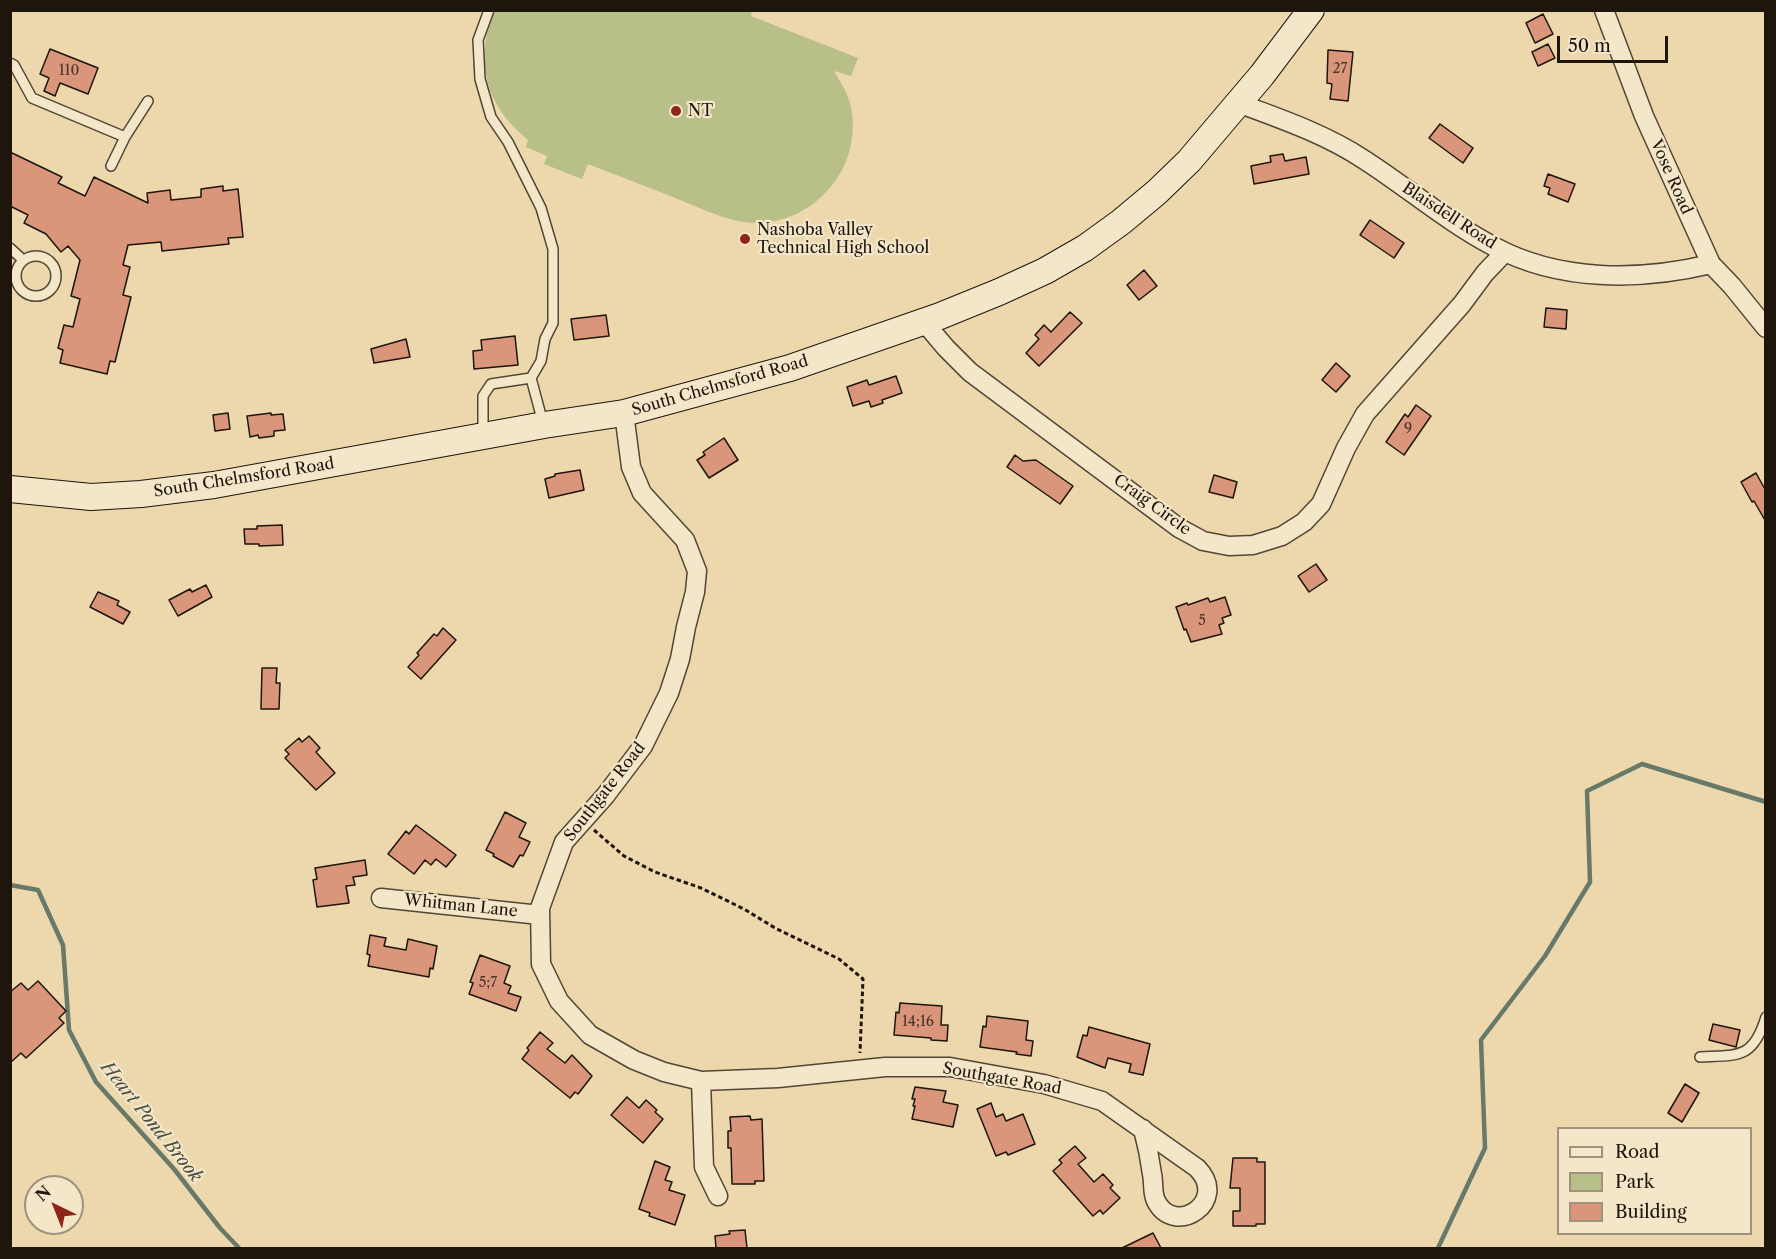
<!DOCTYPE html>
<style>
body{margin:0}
#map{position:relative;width:1776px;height:1259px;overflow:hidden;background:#ecd8ac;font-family:"Libre Caslon Text",serif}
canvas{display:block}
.frame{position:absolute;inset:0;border:12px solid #1e150c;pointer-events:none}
.legend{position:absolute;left:1557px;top:1127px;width:195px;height:108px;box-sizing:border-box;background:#f3e6c9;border:2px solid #9e927d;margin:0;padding:8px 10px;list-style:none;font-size:18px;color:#1e150c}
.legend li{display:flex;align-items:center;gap:12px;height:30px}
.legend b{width:30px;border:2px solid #9e927d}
.north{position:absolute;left:24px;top:1175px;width:60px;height:60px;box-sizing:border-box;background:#f3e6c9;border:2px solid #9e927d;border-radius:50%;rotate:317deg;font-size:16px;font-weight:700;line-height:24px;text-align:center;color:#1e150c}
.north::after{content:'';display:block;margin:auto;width:21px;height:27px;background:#8f2418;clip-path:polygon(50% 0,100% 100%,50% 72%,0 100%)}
.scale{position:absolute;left:1557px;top:36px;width:111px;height:27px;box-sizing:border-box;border:3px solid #1e150c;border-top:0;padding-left:8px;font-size:18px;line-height:21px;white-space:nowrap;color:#1e150c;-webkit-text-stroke:4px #f3e6c9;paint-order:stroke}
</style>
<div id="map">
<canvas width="1776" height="1259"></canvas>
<div class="frame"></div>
<ul class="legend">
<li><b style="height:8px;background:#f3e6c9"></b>Road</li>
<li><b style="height:16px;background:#b8bf89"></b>Park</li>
<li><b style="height:16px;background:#d9967b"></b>Building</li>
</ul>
<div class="north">N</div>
<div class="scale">50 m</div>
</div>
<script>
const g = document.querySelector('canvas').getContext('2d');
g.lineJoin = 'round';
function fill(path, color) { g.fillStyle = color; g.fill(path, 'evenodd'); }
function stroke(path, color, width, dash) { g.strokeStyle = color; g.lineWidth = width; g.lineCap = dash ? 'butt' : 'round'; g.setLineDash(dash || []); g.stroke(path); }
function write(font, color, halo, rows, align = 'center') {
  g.font = font + ' "Libre Caslon Text",serif'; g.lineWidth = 4.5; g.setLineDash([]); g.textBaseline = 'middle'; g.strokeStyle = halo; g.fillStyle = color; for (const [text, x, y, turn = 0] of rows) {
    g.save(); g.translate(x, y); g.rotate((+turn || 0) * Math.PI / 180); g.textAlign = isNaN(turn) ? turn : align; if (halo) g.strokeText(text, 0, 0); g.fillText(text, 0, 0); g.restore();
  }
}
const green = new Path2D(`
 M496,10L752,11L751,16L858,58L851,76L834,71C840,81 847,92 850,103C856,124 852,152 842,170C822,207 781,230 738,221C716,216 695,206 673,197C645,186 616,175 588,164L582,179L544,164L547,156L526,147L528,140C515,129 503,117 495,101C481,76 481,35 496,10Z`);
const stream = new Path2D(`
 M10,885L38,890L63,945L69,1030L96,1082L174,1169L220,1228L239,1248
 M1438,1248L1485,1148L1481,1040L1545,956L1590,882L1587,791L1642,764L1766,802`);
const building = new Path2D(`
 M1543,14L1553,34L1535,43L1526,23Z
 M1548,44L1555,58L1538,66L1532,52Z
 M50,49L98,68L88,94L60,83L55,96L44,91L49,78L40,74Z
 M1328,50L1353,52L1348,101L1330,99L1332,84L1327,83Z
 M1440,124L1473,148L1463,163L1429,138Z
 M10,152L62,177L58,183L85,196L94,177L148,203L147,193L170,190L171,200L201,197V189L223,186V191L238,189L243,237L228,238L229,244L162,251L161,242L128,245L123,265L130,267L123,295L131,297L115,362L110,361L107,374L60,363L63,350L58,348L64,325L73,327L80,299L71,296L80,260L68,246L61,252L46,234L24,223L28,215L10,206Z
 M1283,154L1285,161L1306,157L1309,174L1254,184L1251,166L1271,162L1270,156Z
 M1548,174L1575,184L1568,202L1548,194L1550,188L1544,186Z
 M1370,220L1404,243L1394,258L1360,235Z
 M1144,270L1157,286L1139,300L1127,285Z
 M1546,308L1567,310L1566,329L1544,327Z
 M1070,312L1082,323L1039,366L1026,353L1039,339L1035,335L1044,325L1051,332Z
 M606,315L609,336L574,340L571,319Z
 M515,336L518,365L474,369L473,351L482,350L481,340Z
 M406,339L410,357L374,363L371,349Z
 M1336,363L1350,376L1336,392L1322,380Z
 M896,376L902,393L882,400L883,403L871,407L869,401L853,406L847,387L867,380L869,385Z
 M1416,405L1431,416L1404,455L1386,442L1405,414L1408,417Z
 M228,413L230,429L215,431L213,415Z
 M271,413V415L283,414L285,430L274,431V436L259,438L258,435L250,437L247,416Z
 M724,438L738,460L709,478L697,460L705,455L703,452Z
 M1015,455L1023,461L1036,460L1073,486L1060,504L1007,467Z
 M580,470L584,490L549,498L545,479L555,476V474Z
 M1756,473L1766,491V522L1754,501L1752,502L1741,482Z
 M1214,475L1237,482L1233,498L1209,492Z
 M282,525L283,545L259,546V544H245L244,529H257V526Z
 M1316,564L1327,580L1309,592L1298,576Z
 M206,585L212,597L178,616L169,600L190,589L192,592Z
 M98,592L119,601L117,605L130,612L123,624L90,607Z
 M1225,597L1231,615L1222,618L1224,623L1219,625L1222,634L1191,642L1186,629L1184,630L1176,607L1187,603L1188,605L1208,598L1210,602Z
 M443,628L456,640L421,679L408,667L419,655L417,653L434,634L437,636Z
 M262,668H277L276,683H280L279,709H261Z
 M309,736L320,748L316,752L335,773L316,790L285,758L289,754L285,750L299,738L302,742Z
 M505,812L526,823L519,837L530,842L523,856L520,855L513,867L493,856L494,854L486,850Z
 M416,825L456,855L446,867L436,859L431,865L425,860L414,874L388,854L406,831L409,834Z
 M365,860L367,875L353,877L355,885L346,886L349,903L317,907L313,880L317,879L315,868Z
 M370,935L386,938L384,946L406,950L408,939L437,946L433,969L430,968L429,977L368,966L370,955L367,954Z
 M480,955L510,966L504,983L511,986L508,993L521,997L516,1011L469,994L473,983L470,982Z
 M38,981L66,1011L59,1018L64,1023L26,1058L21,1053L10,1063V992L21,983L28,990Z
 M900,1003L942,1006L941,1025H948L947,1041L931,1040V1038L894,1035L896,1012L899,1013Z
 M987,1016L1028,1021L1026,1040L1033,1041L1031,1056L1016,1054L1017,1052L980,1047L983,1026L986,1027Z
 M1713,1024L1740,1030L1736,1047L1709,1040Z
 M1089,1027L1150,1044L1143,1075L1129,1072L1131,1064L1108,1058L1105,1068L1077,1057L1083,1035L1087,1036Z
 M540,1032L553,1043L547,1049L565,1063L572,1055L592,1076L578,1094L575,1092L570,1098L522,1059L529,1050L527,1048Z
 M1685,1084L1699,1093L1682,1122L1668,1113Z
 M915,1087L946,1091L943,1102L958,1105L953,1127L912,1119L915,1106H913L915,1099H912Z
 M627,1097L639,1108L646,1100L657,1110L655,1112L663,1119L643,1143L611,1115Z
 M991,1103L996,1117L1003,1114L1006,1121L1023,1114L1035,1144L1008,1155L1006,1152L996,1156L977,1109Z
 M750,1116L751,1120L762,1119L764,1181H755V1184H732L731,1148H728V1131H731L730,1117Z
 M1075,1146L1086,1158L1078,1164L1094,1182L1103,1174L1113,1185L1110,1188L1120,1198L1103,1214L1100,1210L1093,1216L1053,1171L1062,1163L1059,1160Z
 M1233,1158H1257V1162H1265V1224H1256V1226H1233V1211H1240V1188H1230Z
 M655,1161L670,1167L665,1180L672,1182L669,1190L685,1195L675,1225L649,1216L650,1213L639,1209Z
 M745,1230L747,1248H716L715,1236L730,1234L729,1231Z
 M1153,1233L1161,1248H1122Z`);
const path = new Path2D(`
 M594,830L624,856L655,872L701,888L744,909L775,928L839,959L863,979L860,1053`);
const service = new Path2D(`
 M489,10L478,40L480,79L491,117L508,142L541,208L553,249V323L545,339L541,361L531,378
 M10,63L14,65L32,98L125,137L148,101
 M111,166L125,137
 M10,248L23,260
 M16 276a20 20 0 1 1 40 0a20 20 0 1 1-40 0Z
 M483,433V396L491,384L531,378L543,423
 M1700,1057C1739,1055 1753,1059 1766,1017`);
const minor = new Path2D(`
 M1604,10L1644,116L1711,264L1732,286L1766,328
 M1238,103C1281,119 1325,134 1363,159C1407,187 1447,222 1493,246C1559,282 1640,281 1711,264
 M924,322L946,348L970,372L1179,528L1203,541L1229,546L1253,545L1282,536L1304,522L1321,504L1346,448L1365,414L1462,304L1485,273L1505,252
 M624,413L631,467L642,493L685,540L697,571L695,592L686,627L680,659L669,693L643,746L605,796L564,842L540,908L541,964L559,1001L590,1035L634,1060L664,1072L701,1081L778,1078L885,1067H950L1044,1084L1102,1101L1197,1168C1230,1201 1175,1238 1156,1201C1152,1193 1154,1183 1152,1174C1150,1159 1147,1144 1143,1129
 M381,898L540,915
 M701,1081L704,1167L718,1196`);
const secondary = new Path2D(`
 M10,489L91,497L141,494L214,485L544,425L624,413L790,368L940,316L999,292L1045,271L1085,248L1121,222L1157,192L1189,161L1262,75L1311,10`);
const markers = [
 [676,111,6,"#8f2418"],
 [745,239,6,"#8f2418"]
];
const numberNames = [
 ["27",1340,69],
 ["110",69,71],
 ["9",1408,429],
 ["5",1202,621],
 ["5;7",488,983],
 ["14;16",918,1022]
];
const poiNames = [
 ["NT",688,111],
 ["Nashoba Valley",757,230],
 ["Technical High School",757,248]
];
const streetNames = [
 ["Vose Road",1671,177,66],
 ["Blaisdell Road",1449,216,33],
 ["South Chelmsford Road",720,386,-16],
 ["South Chelmsford Road",244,478,-9],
 ["Craig Circle",1152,505,36],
 ["Southgate Road",605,792,-52],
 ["Whitman Lane",461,906,6],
 ["Southgate Road",1002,1079,10]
];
const waterNames = [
 ["Heart Pond Brook",151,1122,51]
];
fill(green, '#b8bf89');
stroke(stream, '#687869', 4.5);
fill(building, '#d9967b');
stroke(building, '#1e150c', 1.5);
stroke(service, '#524634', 12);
stroke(minor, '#524634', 21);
stroke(secondary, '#1e150c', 28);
stroke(path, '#1e150c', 3, [4.5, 3]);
stroke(service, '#f3e6c9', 9);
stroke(minor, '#f3e6c9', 18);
stroke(secondary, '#f3e6c9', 26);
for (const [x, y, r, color] of markers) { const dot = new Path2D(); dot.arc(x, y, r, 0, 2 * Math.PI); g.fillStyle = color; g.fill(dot); stroke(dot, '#f3e6c9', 2); }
write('14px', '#4d3528', null, numberNames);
write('16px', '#1e150c', '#f3e6c9', poiNames, 'left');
write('16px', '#1e150c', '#f3e6c9', streetNames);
write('italic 18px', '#494f42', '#f3e6c9', waterNames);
</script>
